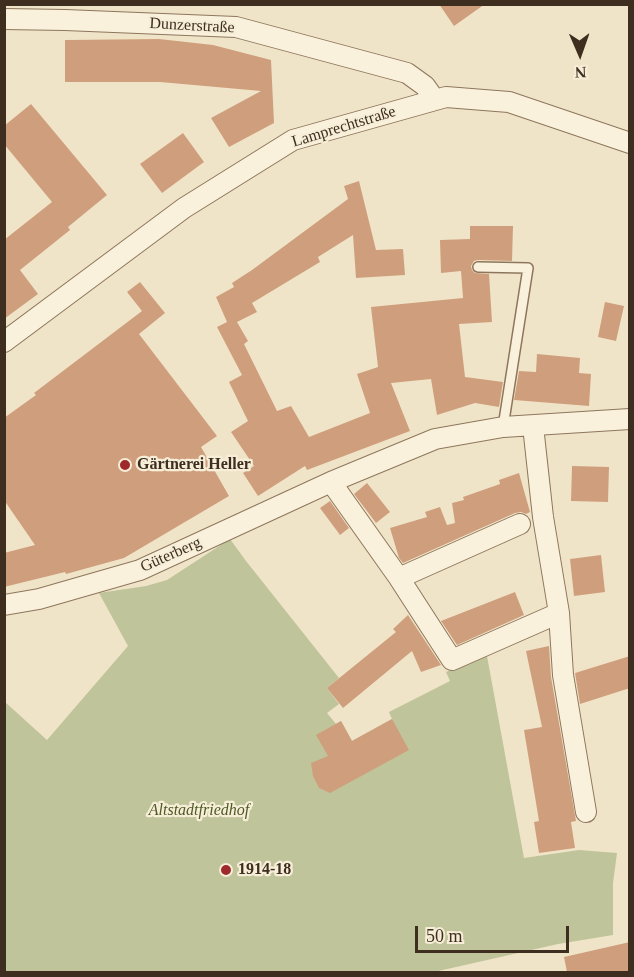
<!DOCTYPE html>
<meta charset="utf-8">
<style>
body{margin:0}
#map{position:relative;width:634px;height:977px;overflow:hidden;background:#f0e4c8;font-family:Georgia,serif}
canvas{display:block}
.frame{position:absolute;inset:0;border:6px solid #3d2e20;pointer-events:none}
.north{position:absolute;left:550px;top:24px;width:60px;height:60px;-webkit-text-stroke:4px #f7eed8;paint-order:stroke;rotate:178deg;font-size:16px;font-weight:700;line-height:24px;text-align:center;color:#3d2e20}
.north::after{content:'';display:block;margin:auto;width:21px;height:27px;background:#3d2e20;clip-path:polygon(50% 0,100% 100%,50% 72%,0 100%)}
.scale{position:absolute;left:415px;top:926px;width:154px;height:27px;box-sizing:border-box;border:3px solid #3d2e20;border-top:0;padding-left:8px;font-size:18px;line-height:21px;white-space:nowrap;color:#3d2e20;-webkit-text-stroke:4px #f7eed8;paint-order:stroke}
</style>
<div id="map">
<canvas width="634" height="977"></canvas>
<div class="frame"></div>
<div class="north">N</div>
<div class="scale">50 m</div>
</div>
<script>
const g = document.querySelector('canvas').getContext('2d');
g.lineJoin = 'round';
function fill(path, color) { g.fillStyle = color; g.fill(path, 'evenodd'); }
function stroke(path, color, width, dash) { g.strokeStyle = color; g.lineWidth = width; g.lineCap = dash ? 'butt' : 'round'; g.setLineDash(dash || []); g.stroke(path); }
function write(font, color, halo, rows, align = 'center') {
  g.font = font + ' Georgia,serif'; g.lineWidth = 4.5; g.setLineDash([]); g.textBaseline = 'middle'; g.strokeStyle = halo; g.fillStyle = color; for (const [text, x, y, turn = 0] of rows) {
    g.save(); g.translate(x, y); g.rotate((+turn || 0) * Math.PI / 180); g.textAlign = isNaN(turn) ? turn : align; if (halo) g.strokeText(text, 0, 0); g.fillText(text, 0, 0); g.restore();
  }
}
const cemetery = new Path2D(`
 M230,539L246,561L339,678L327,688L339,704L327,713L336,724L341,721L352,741L392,719L389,712L450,681L446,672L487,656L524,858L579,850L617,853L613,883V935L558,944L434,972H5L4,700L5,702L47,740L128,646L99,593L146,586L167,580Z`);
const building = new Path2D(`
 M439,4H485L454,26Z
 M159,39L213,45L271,60L274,123L229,147L211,118L261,91L160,82H65V40Z
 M31,104L107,195L68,227L70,230L20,270L38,294L4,319V240L52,202L4,144V126Z
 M183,133L204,162L162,193L140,164Z
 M359,181L376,250L403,249L405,275L356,278L353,235L318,257L320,262L252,303L257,312L237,322L248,341L244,344L277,411L291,406L309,437L370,413L357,374L378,367L371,307L463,298L461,271L441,273L440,240L470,239V226H513L512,261L478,260L474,261L471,266L472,270L475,273L489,274L492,322L459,324L465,377L503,382L499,407L475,403L437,415L431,379L391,383L410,431L307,470L305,466L258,496L243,473L254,466L231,432L248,421L229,382L242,375L217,327L227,322L216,297L234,287L232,283L252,270L348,199L344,186Z
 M140,282L165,313L139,334L217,436L201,447L229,496L124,558L66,574L65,572L4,587V553L35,545L4,500V418L36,395L34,393L142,311L127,292Z
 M605,302L624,306L616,341L598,337Z
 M537,354L580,358L579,373L591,374L589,406L514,400L519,371L536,372Z
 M572,466L609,467L608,502L571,501Z
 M519,473L530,512L526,514L521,512L515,513L403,563L399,558L390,528L427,517L425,512L440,507L447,525L455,523L452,503L464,500L463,497L500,484L499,480Z
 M367,483L390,512L376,523L354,494Z
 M330,501L349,528L340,535L320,508Z
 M601,555L605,592L574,596L570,559Z
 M515,592L524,615L457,645L441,621Z
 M408,615L441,665L421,672L412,651L343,708L327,688L396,632L393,629Z
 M549,646L551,677L576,821L571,822L575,848L539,853L534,822L539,821L524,730L542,727L526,651Z
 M630,656V688L580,704L575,673Z
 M392,719L409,750L330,793L319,788L313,776L311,763L328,756L316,735L341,721L352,741Z
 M630,942V972H567L564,957Z`);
const service = new Path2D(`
 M478,267L528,268L503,427`);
const minor = new Path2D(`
 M4,19L65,20L236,27L407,73L425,86L435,100
 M4,342L184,208L293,140L446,97L509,102L630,143
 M331,482L399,578L452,660L559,613L543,517L533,426
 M399,578L520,524
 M4,605L39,599L140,570L331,482L435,439L503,427L630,419
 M559,613L563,675L586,812`);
const markers = [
 [125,465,6,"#9e2a2b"],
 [226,870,6,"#9e2a2b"]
];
const streetNames = [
 ["Dunzerstraße",192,26,3],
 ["Lamprechtstraße",344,127,-17],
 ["Güterberg",171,555,-24]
];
const poiNames = [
 ["Gärtnerei Heller",137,465],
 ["1914-18",238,870]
];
const parkNames = [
 ["Altstadtfriedhof",199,811]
];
fill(cemetery, '#bfc49a');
fill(building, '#cf9f7d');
stroke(service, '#8d765c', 12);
stroke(minor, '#8d765c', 22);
stroke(service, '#faf1dc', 9);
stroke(minor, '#faf1dc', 20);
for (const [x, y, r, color] of markers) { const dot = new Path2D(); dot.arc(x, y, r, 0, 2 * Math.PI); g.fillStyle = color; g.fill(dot); stroke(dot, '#f7eed8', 2); }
write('16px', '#3d2e20', '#f7eed8', streetNames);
write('bold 16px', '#3d2e20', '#f7eed8', poiNames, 'left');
write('italic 16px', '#4d5a26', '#f7eed8', parkNames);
</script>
